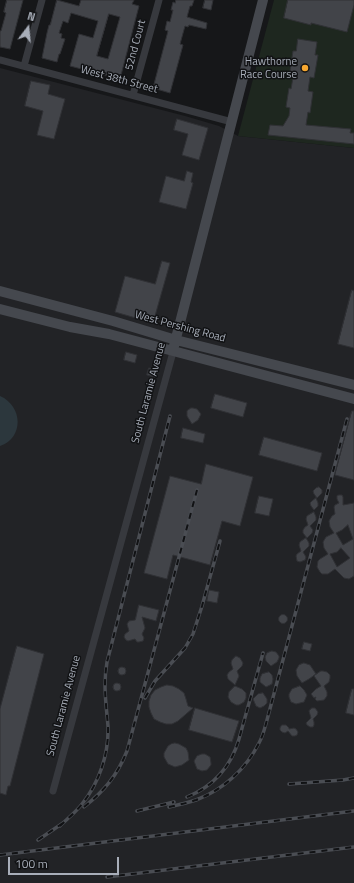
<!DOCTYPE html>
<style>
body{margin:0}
#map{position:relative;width:354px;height:883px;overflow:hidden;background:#161719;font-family:"Titillium Web",sans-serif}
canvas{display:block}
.north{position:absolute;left:8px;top:8px;width:40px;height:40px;-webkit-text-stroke:3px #111214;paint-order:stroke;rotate:16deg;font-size:11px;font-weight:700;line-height:16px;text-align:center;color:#a8aeb9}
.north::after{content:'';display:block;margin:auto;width:14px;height:18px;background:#a8aeb9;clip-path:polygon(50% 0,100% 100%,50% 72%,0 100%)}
.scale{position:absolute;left:8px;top:857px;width:111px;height:18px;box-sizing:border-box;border:2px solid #a8aeb9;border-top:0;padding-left:5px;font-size:12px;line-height:14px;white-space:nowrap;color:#a8aeb9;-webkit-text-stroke:3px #111214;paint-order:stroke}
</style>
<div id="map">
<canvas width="354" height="883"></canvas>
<div class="north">N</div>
<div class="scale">100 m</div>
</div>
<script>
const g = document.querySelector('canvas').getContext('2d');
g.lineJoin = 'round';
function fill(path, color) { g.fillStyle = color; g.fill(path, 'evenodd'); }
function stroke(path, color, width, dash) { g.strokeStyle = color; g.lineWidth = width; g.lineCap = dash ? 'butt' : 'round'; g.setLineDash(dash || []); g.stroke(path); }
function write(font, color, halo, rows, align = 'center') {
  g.font = font + ' "Titillium Web",sans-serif'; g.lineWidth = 3; g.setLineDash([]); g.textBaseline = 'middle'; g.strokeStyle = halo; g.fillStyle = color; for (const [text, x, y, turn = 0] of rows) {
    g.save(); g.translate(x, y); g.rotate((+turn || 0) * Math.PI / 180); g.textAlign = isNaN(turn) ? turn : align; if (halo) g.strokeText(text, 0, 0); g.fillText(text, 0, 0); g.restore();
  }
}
const built = new Path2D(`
 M0,68L185,116L219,126L238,136L354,148V883H0Z`);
const green = new Path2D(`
 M274,0H354V148L238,136Z`);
const water = new Path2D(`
 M0,396C23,406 24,438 0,446Z`);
const building = new Path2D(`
 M7,0H23L10,49L0,47V31H1L6,13L4,12Z
 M57,0L79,6L81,0H134L132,4L139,6L120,79L70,66L79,34L93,38L98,21L71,13L68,23L63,21L59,33L62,34L61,38L65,39L60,54H59L57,62L42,58L47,33L49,25H50ZM109,14L120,17L108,59L97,56Z
 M176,0H194L192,6H190L187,17L207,23L206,29L189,25L188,27L185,26L180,44L183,45L170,93L153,88L168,31L165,30L167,21L170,22L173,10H171L173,2L175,3Z
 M205,0H213L211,10L203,8Z
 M288,0H354V5L347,32L311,23V25L284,18Z
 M298,39L317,42L315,55H318L314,78L310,77L308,91L313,92L310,113L308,112L306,125L351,129L350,133H354V144L268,135L270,125L283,126L289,116L290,108L286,107L289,88L291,89L294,72L290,71L293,51H296Z
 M31,81L50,85L48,94L65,99L54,139L37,135L43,111L25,106Z
 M177,119L208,128L199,160L182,155L188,134L174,130Z
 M187,171L193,173L191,182L193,183L186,209L159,202L166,176L184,181Z
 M162,261L170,263L153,323L115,312L125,276L155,284Z
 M352,290L354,291V348L338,344Z
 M126,352L137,355L135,363L124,360Z
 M149,368L157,370L155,377L147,375Z
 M215,394L247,403L243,417L211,408Z
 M191,408H193L197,409L201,414L198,420L192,424L187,416V411Z
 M352,411H354V480L335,475Z
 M183,428L205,434L203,443L181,438Z
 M264,437L322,453L317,471L259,455Z
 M206,464L253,477L240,526L222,521L210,565L173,555L167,579L144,573L170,476L201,484Z
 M319,487L322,490V493L317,498L314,494L313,491L316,488Z
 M339,495H342L343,497V505L354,503V576L349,579L344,578L335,569L328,574H322L320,572L317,567L318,561L320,559L328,554L324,548L323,542L326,537L334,533L330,527L329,521L332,516L335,514L334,507L335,505L339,503L337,499V496ZM348,525L353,539L343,545L336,533L342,530ZM341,548L350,558L337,567L330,554L337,552Z
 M259,496L273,499L269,516L255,513Z
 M316,498L318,503V506L314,510L311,506L310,503L312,501Z
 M314,512L316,517V520L310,526L313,530L312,533L307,538L303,533V530L305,527L308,525L306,519L307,516Z
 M306,538L309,543V546L303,552L306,557L305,560L300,562L297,561L296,556L297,554L301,551L299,545L300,542Z
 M209,590L219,592L217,603L207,601Z
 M139,605L159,610L156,621L142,617L145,628L142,634L144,638L143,641L139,642H137L135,639L128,641L126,640L124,637L125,634L129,631L127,624L129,621L135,620Z
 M278.5 619a4.5 4.5 0 1 1 9 0a4.5 4.5 0 1 1-9 0Z
 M304,642L312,644L310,651L302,649Z
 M17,646L44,654L10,786H8L6,795L0,793V709Z
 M272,651L276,652L279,656V658L277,662L271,666L266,661L265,657L267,653Z
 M236,656L240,658L243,663L242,666L237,671L239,676L235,685L228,679L227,675L229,672L233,669L231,663L232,660Z
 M304,663L310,665L316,674L309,679L302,683L297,676L296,670L299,665Z
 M118 671a4 4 0 1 1 8 0a4 4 0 1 1-8 0Z
 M321,671H323L327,672L330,675V678L329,682L324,686L327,692V696L324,700L317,701L315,699L316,697L314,698L311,694L316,689L321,686L314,676Z
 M269,672L272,675L273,679L272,684L266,687L260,682V678L262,674Z
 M113 687a4 4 0 1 1 8 0a4 4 0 1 1-8 0Z
 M167,685L173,686L179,689L184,693L186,699L188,706L193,708L178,721L172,724H166L160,722L154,719L151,713L149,707V701L151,695L155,690L161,687Z
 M235,686L242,689L246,693V698L244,702L239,705H236L231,702L228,697L229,692Z
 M300,686L304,690L307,695L304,702L296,704L291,702L289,697V694L292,689Z
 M352,689H354V715L346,713Z
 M263,693L267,699V703L264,706L260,708L256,706L253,699L258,694Z
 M195,708L239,721L232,742L189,730Z
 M312,708H315L318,712L317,715L313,719L314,722V725L313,727H310L307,725L306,723L311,718L309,711Z
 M282,725H286L289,728V729L294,728L296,729L298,732L297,735L295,736H292L288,731L285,733L282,732L280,730V728Z
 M175,743L179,744L186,748L188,752L189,760L182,765L175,767L168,764L164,757V753L168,746L171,744Z
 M202,754H205L210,757L211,763V765L207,770L202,771L197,769L194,761L197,756Z`);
const street = new Path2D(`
 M0,60L232,122
 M24,66L42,0
 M133,95L159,0
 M53,791L173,352`);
const secondary = new Path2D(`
 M0,291L113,321L176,340L354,385
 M0,309L70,327L109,334L354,399
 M174,346L263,0`);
const rail = new Path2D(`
 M145,698L155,681L185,648L193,634L202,606L220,541
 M289,784L343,780L354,778
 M187,797C214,786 231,767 239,739L263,653
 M84,807C104,791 117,776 127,751L197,490
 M169,807C178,805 187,803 196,800C223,790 246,769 259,743C263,736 265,727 267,720L347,419
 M137,811L174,802
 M60,826C67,819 76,812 82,804C99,783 109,754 108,726C106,703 103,685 107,662L170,416
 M38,840L63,823
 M0,855L354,811
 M107,877L354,847`);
const markers = [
 [305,68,4,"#f7a730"]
];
const streetNames = [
 ["52nd Court",136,45,-75],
 ["West 38th Street",119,80,15],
 ["West Pershing Road",180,327,15],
 ["South Laramie Avenue",149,393,-75],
 ["South Laramie Avenue",64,706,-75]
];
const poiNames = [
 ["Hawthorne",297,62],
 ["Race Course",297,75]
];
fill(built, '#222326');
fill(green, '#1e271f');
fill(water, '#2c373d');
fill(building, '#424449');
stroke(building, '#303135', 1);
stroke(street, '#37393e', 7);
stroke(secondary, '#45484e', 10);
stroke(rail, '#4a4d53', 3.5);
stroke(rail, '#111214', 2, [6]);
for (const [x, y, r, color] of markers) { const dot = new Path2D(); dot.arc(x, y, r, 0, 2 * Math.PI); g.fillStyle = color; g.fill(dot); stroke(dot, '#111214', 1.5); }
write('11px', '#a8aeb9', '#111214', streetNames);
write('11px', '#a8aeb9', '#111214', poiNames, 'right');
</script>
